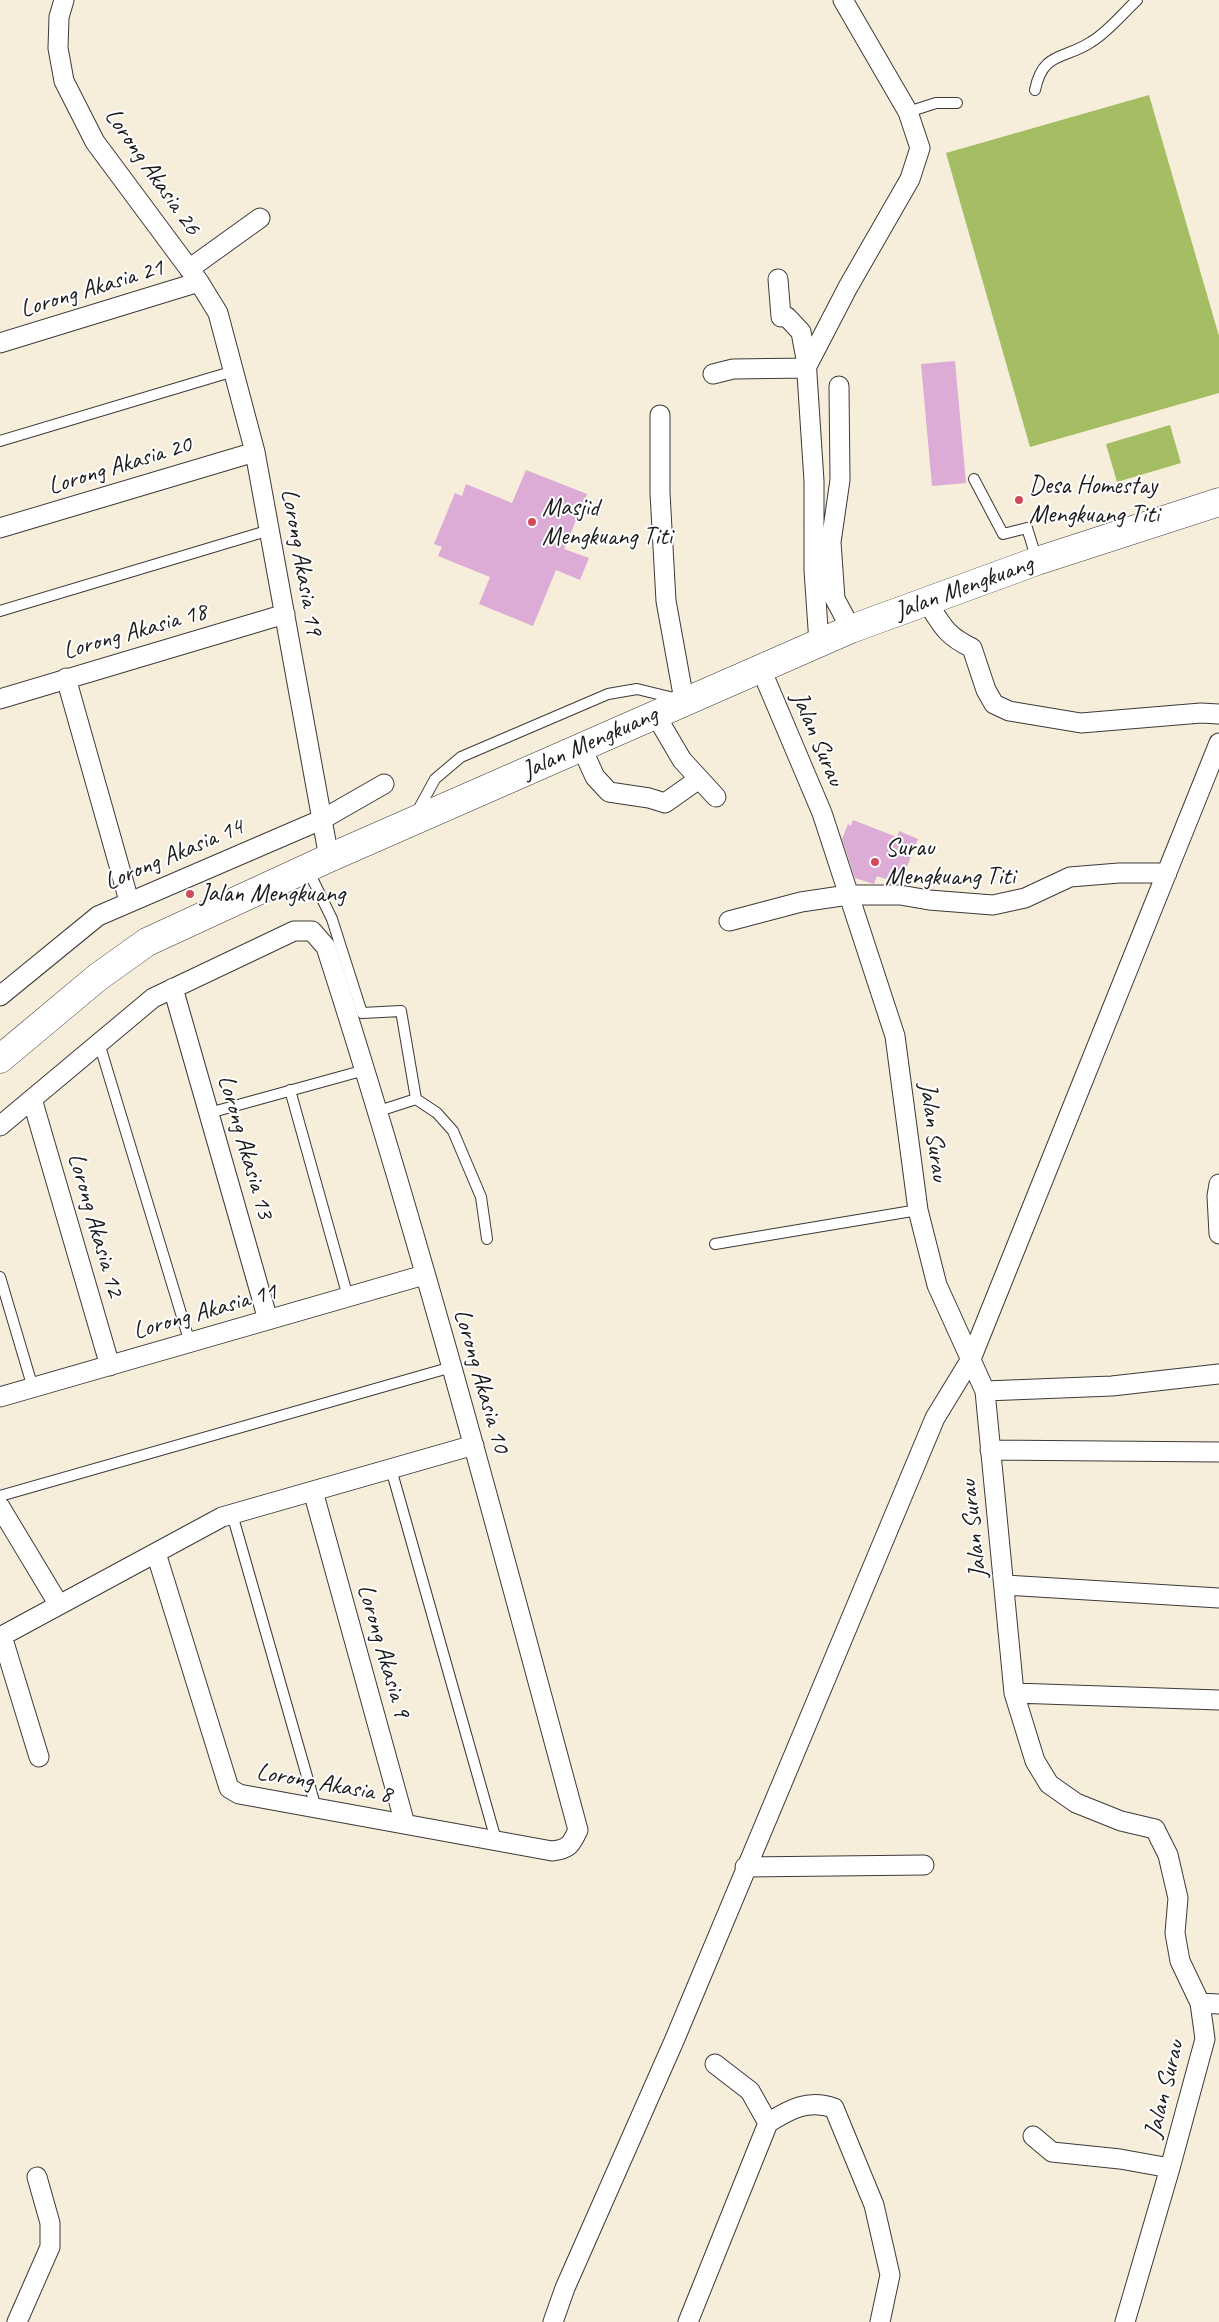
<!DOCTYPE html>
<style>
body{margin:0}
canvas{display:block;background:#f6edda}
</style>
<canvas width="1219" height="2322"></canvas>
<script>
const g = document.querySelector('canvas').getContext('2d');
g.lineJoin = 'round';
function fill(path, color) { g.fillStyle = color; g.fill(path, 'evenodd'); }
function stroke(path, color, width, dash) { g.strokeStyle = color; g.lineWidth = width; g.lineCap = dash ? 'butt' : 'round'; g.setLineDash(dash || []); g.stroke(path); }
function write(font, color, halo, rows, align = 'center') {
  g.font = font + ' Caveat,sans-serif'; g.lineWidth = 4; g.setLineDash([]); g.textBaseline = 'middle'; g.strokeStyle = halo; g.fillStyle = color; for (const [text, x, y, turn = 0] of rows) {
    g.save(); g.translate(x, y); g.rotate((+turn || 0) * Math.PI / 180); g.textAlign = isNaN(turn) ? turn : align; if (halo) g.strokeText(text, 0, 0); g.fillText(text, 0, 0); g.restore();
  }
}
const green = new Path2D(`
 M1149,95L1219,336V393L1030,447L946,153Z
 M1170,425L1181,463L1117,482L1106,444Z`);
const building = new Path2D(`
 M955,361L966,483L932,486L921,364Z
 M526,470L587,494L564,549L589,558L580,580L556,570L533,626L479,604L490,577L438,556L442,547L434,544L455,493L462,496L466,484L512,503Z
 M853,820L897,837L899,831L918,839L900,884L877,876L874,884L855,878L842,839L848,824L851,826Z`);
const service = new Path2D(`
 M1035,90C1043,51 1064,60 1091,42C1108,32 1123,13 1137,0
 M908,112L936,103H957
 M0,441L234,371
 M974,479L1003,534L1027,528L1037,560
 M0,611L270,530
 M417,812L435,779L461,757L608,694L637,689L678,699
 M308,870L332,919L362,1013L401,1011L416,1099L437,1113L453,1131L481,1197L487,1239
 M99,1043L190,1343
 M290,1090L348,1297
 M379,1111L416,1099
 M209,1113L365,1070
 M715,1244L918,1210
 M0,1277L33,1388
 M391,1469L496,1840
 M0,1496L452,1367
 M232,1514L316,1808`);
const minor = new Path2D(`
 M64,0L59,17L58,48L64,81L95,142L199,282L218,313L255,452L329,858
 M189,269L260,218
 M778,279L781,317H787L801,332L806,359L814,481V570L819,643
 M0,343L199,282
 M713,374L733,369L806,368L848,287L910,179L920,148L908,112L843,0
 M839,386L840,480L831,542L835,599L851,629
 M660,415V493L666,601L684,700
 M0,528L255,452
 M926,600C942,625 945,635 972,648L986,690L994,704L1009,711L1081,723L1201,713L1219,714
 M761,669L822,813L895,1036L918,1210L937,1285L985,1391L1014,1693L1035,1761L1049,1784L1076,1803L1121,1821L1155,1829L1168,1855L1178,1898L1175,1933L1180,1961L1200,2003L1205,2039L1170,2168L1125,2322
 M66,678L129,901
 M0,699L285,614
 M655,714L682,760L716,797
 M581,746L595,777L609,792L649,798L665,803L699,779
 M729,921L801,902L848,895H900L929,900L993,905L1025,898L1070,877L1119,873H1167
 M173,988L268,1320
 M0,996L98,916L323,819L384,784
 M32,1099L110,1366
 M0,1126L153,998L294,931H312L326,947C420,1238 498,1534 578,1830C571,1845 569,1849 552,1851L239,1794L229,1788L156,1553
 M1219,1184L1217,1196L1219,1234
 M985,1391L1112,1386L1219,1374
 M0,1397L424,1275
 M990,1450L1219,1452
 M313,1491L405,1824
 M0,1507L59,1605
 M1005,1585L1219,1598
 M2,1636L39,1757
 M0,1637L222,1517L474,1445
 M1014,1693L1219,1700
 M745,1867L924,1865
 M1200,2003L1219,2004
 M715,2064L750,2091L768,2123
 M1033,2136L1052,2152L1120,2159L1170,2168
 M17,2322L50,2247V2223L37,2177
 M553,2322L565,2288L674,2041L935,1418L971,1359L1219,743
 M688,2322L768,2123C790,2109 808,2099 834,2108L874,2205L890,2275L880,2322`);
const secondary = new Path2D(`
 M0,1059L98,977L147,942L329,858L851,629L1037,561L1219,502`);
const markers = [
 [1019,500,5,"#d1495b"],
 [532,522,5,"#d1495b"],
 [875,862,5,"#d1495b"],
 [190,894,5,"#d1495b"]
];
const streetNames = [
 ["Lorong Akasia 26",152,172,55],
 ["Lorong Akasia 21",92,289,-17],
 ["Lorong Akasia 20",120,466,-17],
 ["Lorong Akasia 19",301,562,80],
 ["Jalan Mengkuang",964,588,-20],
 ["Lorong Akasia 18",135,632,-16],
 ["Jalan Surau",817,739,67],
 ["Jalan Mengkuang",590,743,-24],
 ["Lorong Akasia 14",174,855,-23],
 ["Jalan Surau",933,1132,83],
 ["Lorong Akasia 13",245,1147,74],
 ["Lorong Akasia 12",95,1225,74],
 ["Lorong Akasia 11",205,1312,-16],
 ["Lorong Akasia 10",481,1381,74],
 ["Jalan Surau",974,1529,-96],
 ["Lorong Akasia 9",383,1651,74],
 ["Lorong Akasia 8",324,1784,10],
 ["Jalan Surau",1165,2089,-76]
];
const poiNames = [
 ["Desa Homestay",1029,486],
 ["Mengkuang Titi",1029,515],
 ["Masjid",542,508],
 ["Mengkuang Titi",542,537],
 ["Surau",885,848],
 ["Mengkuang Titi",885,877],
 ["Jalan Mengkuang",200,894]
];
fill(green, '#a5be63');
fill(building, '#dcacd6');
stroke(service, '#3d3b38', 12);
stroke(minor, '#3d3b38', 21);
stroke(secondary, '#3d3b38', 29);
stroke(service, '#fff', 10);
stroke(minor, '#fff', 19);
stroke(secondary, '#fff', 28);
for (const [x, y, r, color] of markers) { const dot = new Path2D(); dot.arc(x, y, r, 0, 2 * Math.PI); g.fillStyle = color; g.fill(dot); stroke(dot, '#fff', 2); }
write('25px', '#1c1c1c', '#fff', streetNames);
write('25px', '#1c1c1c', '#fff', poiNames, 'left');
</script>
